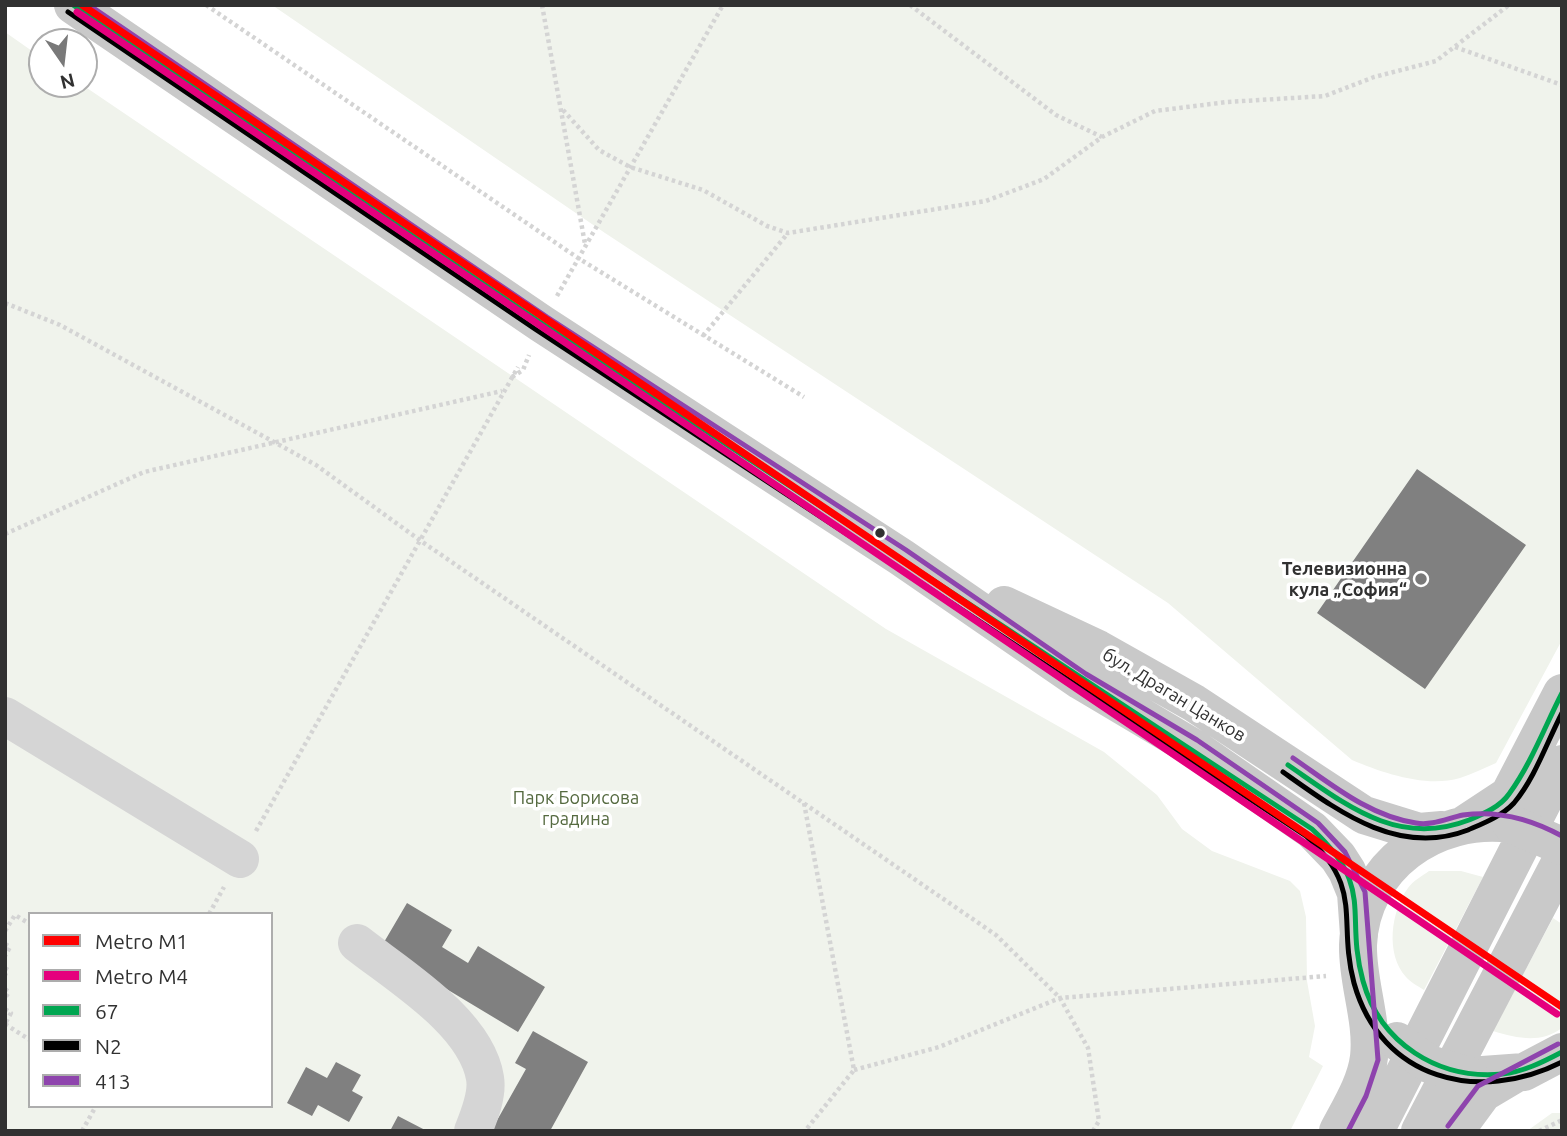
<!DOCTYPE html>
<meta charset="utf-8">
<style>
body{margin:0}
#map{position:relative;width:1567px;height:1136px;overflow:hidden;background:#fff;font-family:Ubuntu,sans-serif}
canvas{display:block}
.frame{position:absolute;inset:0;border:7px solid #313131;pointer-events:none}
.legend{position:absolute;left:28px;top:912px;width:245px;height:196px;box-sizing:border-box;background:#fff;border:2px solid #adadad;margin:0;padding:9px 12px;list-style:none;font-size:21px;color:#313131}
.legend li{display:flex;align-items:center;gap:14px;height:35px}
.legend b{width:35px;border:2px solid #adadad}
.north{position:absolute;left:28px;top:28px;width:70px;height:70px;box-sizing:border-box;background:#fff;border:2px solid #adadad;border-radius:50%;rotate:166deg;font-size:19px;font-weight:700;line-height:28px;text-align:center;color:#313131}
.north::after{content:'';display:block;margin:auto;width:24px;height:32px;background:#797979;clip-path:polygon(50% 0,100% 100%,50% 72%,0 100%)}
</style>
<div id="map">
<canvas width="1567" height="1136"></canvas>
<div class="frame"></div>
<ul class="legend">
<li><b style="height:9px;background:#f00"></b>Metro M1</li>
<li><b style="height:9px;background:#e5007d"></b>Metro M4</li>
<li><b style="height:9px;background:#00a651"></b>67</li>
<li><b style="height:9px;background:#000"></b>N2</li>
<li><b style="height:9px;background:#8e44ad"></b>413</li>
</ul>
<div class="north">N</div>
</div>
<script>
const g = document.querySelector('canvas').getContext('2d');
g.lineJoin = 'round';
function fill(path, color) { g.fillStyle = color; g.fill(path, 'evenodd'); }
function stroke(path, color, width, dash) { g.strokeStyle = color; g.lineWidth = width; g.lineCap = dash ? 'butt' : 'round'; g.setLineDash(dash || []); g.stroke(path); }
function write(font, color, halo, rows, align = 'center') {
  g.font = font + ' Ubuntu,sans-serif'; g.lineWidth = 7; g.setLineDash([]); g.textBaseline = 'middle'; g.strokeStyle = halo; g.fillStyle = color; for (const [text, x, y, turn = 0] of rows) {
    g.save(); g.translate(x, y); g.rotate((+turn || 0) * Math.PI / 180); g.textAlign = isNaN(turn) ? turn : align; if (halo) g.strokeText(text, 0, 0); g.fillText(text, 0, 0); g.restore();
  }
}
const green = new Path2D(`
 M272,5H1562V640L1496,763C1484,768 1472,774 1460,778C1426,788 1383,773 1352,760L1168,603L605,233Z
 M5,32L42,58V84H81L886,629L1104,752L1157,795L1182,829L1212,851L1290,881L1300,891L1306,917L1307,981L1315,1026L1309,1057L1323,1066L1290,1131H5ZM30,914H271V1106H30Z
 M1429,871H1461L1483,877L1424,990C1418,986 1410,982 1406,977C1385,954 1391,911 1408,888C1413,881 1422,876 1429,871Z
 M1553,918L1562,924V1028C1540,1044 1517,1038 1493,1031Z
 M1552,1113H1562V1131H1527Z`);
const building = new Path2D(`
 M1417,469L1526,545L1425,689L1317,613Z
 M407,903L452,930L442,947L468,963L478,946L545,987L518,1032L380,949Z
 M533,1031L588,1062L550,1131H491L526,1069L515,1063Z
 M336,1062L361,1075L352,1091L363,1097L349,1122L318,1105L312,1116L287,1103L306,1067L327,1078Z
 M398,1116L427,1131H390Z`);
const path = new Path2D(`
 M206,5L578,258L804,397
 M542,5L585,244
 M910,5L1056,115L1102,137
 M1455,47L1562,85
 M563,110L599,150L630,167L703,190L767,226L788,233L986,201L1044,179L1102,137L1155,111L1227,102L1325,96L1374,77L1436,61L1509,5
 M557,296L723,5
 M5,303L60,325L316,465L421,541L996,935L1060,998L1088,1048L1099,1121L1093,1131
 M703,336L788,233
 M512,377L523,370L529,355
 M5,534L144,472L502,391
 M804,803L854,1070L805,1131
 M256,831L518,367
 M209,914L224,887
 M5,931L15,915L30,924
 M5,944L10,947L5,956
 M5,968L8,970L5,975
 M5,989L9,992L5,998
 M5,1009L11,1013L5,1024
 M5,1024L30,1040
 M854,1070L939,1047L1060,998L1326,976
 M82,1131L96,1106
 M1539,1131L1562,1120`);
const minor = new Path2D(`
 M5,716L240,859
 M357,943C399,976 476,1022 485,1078C488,1095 479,1116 473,1131`);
const major = new Path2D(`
 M73,5L542,324L901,557L1081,681L1192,747L1312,830L1338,857L1347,871L1356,893L1359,935
 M1004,605L1098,649L1194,703L1364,815L1419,832L1442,830
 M1465,824L1509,795L1562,693
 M1469,1076L1524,1072L1562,1052
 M1338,1131C1350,1108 1366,1083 1369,1057C1373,1019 1357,982 1358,945C1361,866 1435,814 1511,824
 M1375,1131L1562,764
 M1420,1131L1562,859
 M1455,1131L1483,1093L1515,1074`);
const majorBridge = new Path2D(`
 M1511,824L1562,846
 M1397,1041L1429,1064L1469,1076`);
const bus1 = new Path2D(`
 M73,5L540,322L1312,829C1376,888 1344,913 1363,981C1380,1043 1438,1080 1502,1074C1523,1072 1543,1062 1562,1052
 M1288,765C1345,804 1397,848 1469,820C1483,814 1500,807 1509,794C1531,764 1545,726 1562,693`);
const bus2 = new Path2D(`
 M68,12L535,329L1306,836C1365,889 1337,919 1354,983C1381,1080 1479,1104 1562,1062
 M1283,772C1338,811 1398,857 1468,830C1484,823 1502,816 1514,803C1535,778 1547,742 1562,713`);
const bus3 = new Path2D(`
 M89,5L547,317L906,550L1086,674L1197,740L1318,823L1345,852L1365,892L1378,1060L1366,1096L1348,1131
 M1293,758C1331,784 1369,816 1416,823C1432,826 1448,818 1463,815C1498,810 1531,819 1562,836
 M1448,1126L1478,1086L1558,1044`);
const metro1 = new Path2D(`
 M82,5L1562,1007`);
const metro2 = new Path2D(`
 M77,12L1557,1014`);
const markers = [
 [880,533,6,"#313131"],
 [1421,579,7,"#797979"]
];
const poiNames = [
 ["Телевизионна",1407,569],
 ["кула „София“",1407,590]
];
const streetNames = [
 ["бул. Драган Цанков",1174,695,31]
];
const parkNames = [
 ["Парк Борисова",576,798],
 ["градина",576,819]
];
fill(green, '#f0f3ec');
fill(building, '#808080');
stroke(path, '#d4d4d4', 4.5, [3.5, 3.5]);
stroke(minor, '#d5d5d5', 38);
stroke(major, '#c9c9c9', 38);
stroke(majorBridge, '#c9c9c9', 38);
stroke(bus1, '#00a651', 5);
stroke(bus2, '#000', 5);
stroke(bus3, '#8e44ad', 5);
stroke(metro1, '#f00', 7);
stroke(metro2, '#e5007d', 7);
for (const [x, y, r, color] of markers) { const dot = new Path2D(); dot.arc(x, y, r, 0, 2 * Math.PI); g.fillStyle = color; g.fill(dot); stroke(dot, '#fff', 2.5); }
write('bold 18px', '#313131', '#fff', poiNames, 'right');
write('18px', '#313131', '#fff', streetNames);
write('18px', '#556a40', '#fff', parkNames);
</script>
